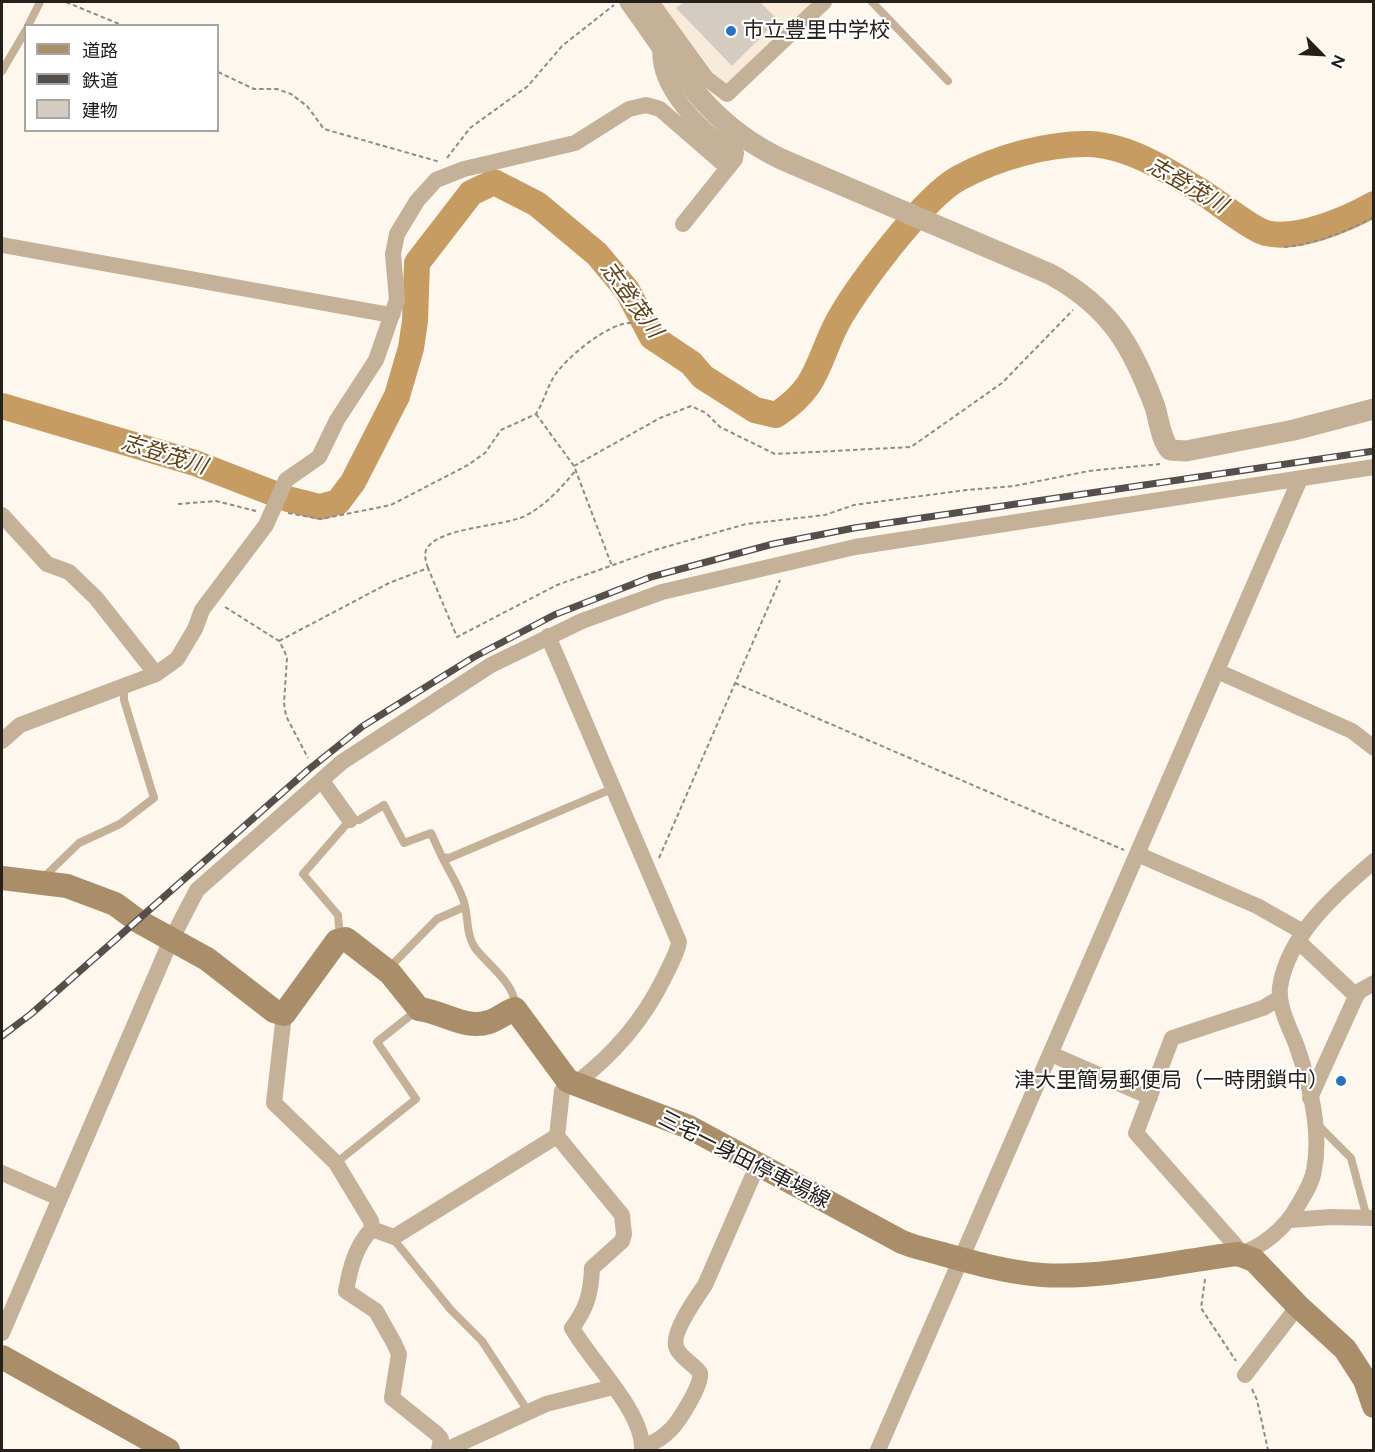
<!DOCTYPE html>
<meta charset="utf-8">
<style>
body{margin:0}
#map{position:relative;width:1375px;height:1452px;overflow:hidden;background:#fef7ee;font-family:Figtree,"Noto Sans JP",sans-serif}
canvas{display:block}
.frame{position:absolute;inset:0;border:3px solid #24201c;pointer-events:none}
.legend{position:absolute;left:24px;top:24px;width:195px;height:108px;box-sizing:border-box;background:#fff;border:2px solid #a7a6a4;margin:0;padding:8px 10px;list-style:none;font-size:18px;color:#24201c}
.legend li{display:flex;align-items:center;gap:12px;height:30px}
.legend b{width:30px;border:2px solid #a7a6a4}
.north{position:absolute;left:1291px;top:24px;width:60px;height:60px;-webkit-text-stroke:4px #fff;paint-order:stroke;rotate:114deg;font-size:16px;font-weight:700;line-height:24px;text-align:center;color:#24201c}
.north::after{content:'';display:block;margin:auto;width:21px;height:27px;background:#24201c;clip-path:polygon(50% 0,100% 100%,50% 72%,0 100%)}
</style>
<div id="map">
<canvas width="1375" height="1452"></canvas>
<div class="frame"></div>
<ul class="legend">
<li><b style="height:8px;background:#aa8e69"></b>道路</li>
<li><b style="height:8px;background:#544f4a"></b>鉄道</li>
<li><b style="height:16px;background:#d5ccc1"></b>建物</li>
</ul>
<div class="north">N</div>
</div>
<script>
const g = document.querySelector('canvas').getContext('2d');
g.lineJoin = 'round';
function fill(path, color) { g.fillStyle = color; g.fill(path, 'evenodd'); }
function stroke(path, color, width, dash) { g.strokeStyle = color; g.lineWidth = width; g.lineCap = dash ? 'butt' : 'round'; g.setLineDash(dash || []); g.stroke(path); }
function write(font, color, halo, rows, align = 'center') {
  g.font = font + ' Figtree,"Noto Sans JP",sans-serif'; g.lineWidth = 4.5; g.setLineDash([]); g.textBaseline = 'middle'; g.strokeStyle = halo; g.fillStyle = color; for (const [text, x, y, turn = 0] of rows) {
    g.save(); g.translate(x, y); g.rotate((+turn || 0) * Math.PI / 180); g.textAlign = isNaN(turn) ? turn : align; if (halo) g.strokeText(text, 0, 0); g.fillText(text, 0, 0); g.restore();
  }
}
const built = new Path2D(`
 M657,2H817L731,84H721Z`);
const river = new Path2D(`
 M2,406L195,463L288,499L320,507L338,502L353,482L397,396L411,348L415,321L417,263L471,193L494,182L537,204L597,254L627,290L652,337L691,363L703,377L755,410L776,415C817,388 816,367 835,327C853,291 924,197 959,178C996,158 1047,143 1090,144C1131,146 1172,173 1205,194C1219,203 1253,230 1266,233C1296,241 1348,219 1374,204`);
const building = new Path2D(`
 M684,2H760L778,20L732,66L676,8Z`);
const path = new Path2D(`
 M66,2L124,26
 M218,72L254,89H277L291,94L307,106L324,129L440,162
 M447,158L470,128L528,86L562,46L614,5
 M1284,247C1317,244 1345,232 1374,217
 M536,414L574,466L612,566
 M574,466L660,418L691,406L706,413L720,427L775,454L911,447L1002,383L1073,310
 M178,504L216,501L256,511
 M288,513L321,519L391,505L468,465L485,453L501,430L536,414C543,403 546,391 552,380C562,360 610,321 632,323
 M428,568C426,562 424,556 426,550C437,527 502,527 525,516C546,505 561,488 576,470
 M225,607L279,641L284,650L287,658L284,703L286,716L308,758
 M279,641L389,583L428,568L457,637L557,585L655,550L746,524L825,515L854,505L966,490L1014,486L1089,471L1160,464
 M735,683L1124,850
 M659,858L780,580
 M1205,1279L1201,1308L1236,1361
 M1252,1389L1257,1400L1268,1450`);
const service = new Path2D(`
 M872,2L948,81
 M28,26L40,2
 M2,71L26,30
 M42,879L79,843L120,824L154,798L124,700V688
 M340,938L338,915L303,874L350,820H359L384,805L404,843L431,833L442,857
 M389,968L437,919L464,907
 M515,1008C517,985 488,965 475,948C465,933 469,914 463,899C458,885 449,871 442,857L449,858L614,788
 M1317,1124L1351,1158L1367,1218
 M336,1163L416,1099L377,1042L416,1011
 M394,1237L395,1241L451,1310L482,1341L528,1411`);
const minor = new Path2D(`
 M651,2L706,78L727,94L824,2
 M661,44C654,88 703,132 736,153L735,159L683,224
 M2,245L385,314L393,313
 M2,515L47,564L69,572L96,598L156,674
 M548,636L679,942C677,954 670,965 665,976C643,1021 614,1054 575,1084
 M1217,671L1352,731L1374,748
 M2,741L20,725L156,674L177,659L195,629L202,610L266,525L286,480L319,457L337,420L376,360L397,300L393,254L397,234L417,201L436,180L464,169L575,143L629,109L646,105L660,109L728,168
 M322,781L350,820
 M1137,854L1257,906L1303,932
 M1298,941L1352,992L1358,994
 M1280,998L1263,1008L1172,1038L1136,1133L1236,1246L1238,1254C1261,1249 1286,1227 1297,1207C1304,1195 1312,1183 1314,1170C1322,1130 1309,1081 1296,1044C1289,1027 1278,1006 1280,987C1288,935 1336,893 1374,861
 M284,1014L274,1103L336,1163L371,1221L372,1229L394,1237L557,1136L562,1091L568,1081
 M1051,1054L1150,1097
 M1310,1098L1358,992L1374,983
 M557,1136L622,1215L624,1234L622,1241L592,1268C591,1293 587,1308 572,1328C591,1362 644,1412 642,1450
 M2,1173L59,1198
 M1290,1220L1331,1217L1374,1218
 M372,1229C356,1245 350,1268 346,1291L376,1311L394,1343L399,1354L392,1398L437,1434L441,1439L439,1450
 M2,1333L171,940L197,890L342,762L491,665L582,621L662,592L855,547L1374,467
 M1245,1375L1298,1306
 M642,1446C652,1444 661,1439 668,1432C678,1424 702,1385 700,1373C694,1364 682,1359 677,1349C669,1335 697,1297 705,1285L758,1164
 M446,1450L546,1404L613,1387
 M878,1450L1300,479`);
const tertiary = new Path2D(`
 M630,2C678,67 704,122 781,159L1050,274C1110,307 1132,345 1155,407C1159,420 1161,440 1170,450L1186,451L1294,430L1374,409`);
const secondary = new Path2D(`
 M2,878L67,886L115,904L138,921L207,959L274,1011L284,1014L337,941L346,939L390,973L419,1009C444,1012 465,1030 489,1022C499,1019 506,1012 515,1009L568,1081L689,1127L902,1242L913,1246C955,1257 999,1272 1042,1275C1105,1279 1176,1261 1238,1254L1254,1260L1298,1306L1345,1349L1365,1380L1374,1406
 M2,1357L168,1450`);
const rail = new Path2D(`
 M2,1036L31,1014L308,770L363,726L474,657L554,615L651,577L773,544L854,528L1374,451`);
const markers = [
 [731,31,6,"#2972c3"],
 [1341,1081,6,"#2972c3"]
];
const poiNames = [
 ["市立豊里中学校",743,31],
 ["津大里簡易郵便局（一時閉鎖中）",1329,1081,"right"]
];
const streetNames = [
 ["三宅一身田停車場線",744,1160,27]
];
const waterNames = [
 ["志登茂川",1187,186,30],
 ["志登茂川",631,300,54],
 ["志登茂川",164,455,17]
];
fill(built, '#f9ebd9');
stroke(river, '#c69c63', 26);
fill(building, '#d5ccc1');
stroke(path, '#908b84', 2, [4.5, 3]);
stroke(service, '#c4b198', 8);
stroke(minor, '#c4b198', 16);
stroke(tertiary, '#c4b198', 21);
stroke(secondary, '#aa8e69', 24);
stroke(rail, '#544f4a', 7);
stroke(rail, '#fff', 4.5, [14]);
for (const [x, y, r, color] of markers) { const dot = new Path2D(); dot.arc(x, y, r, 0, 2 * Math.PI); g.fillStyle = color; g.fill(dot); stroke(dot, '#fff', 2); }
write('21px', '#24201c', '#fff', poiNames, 'left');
write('21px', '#24201c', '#fff', streetNames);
write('italic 22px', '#5e4115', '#fff', waterNames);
</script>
